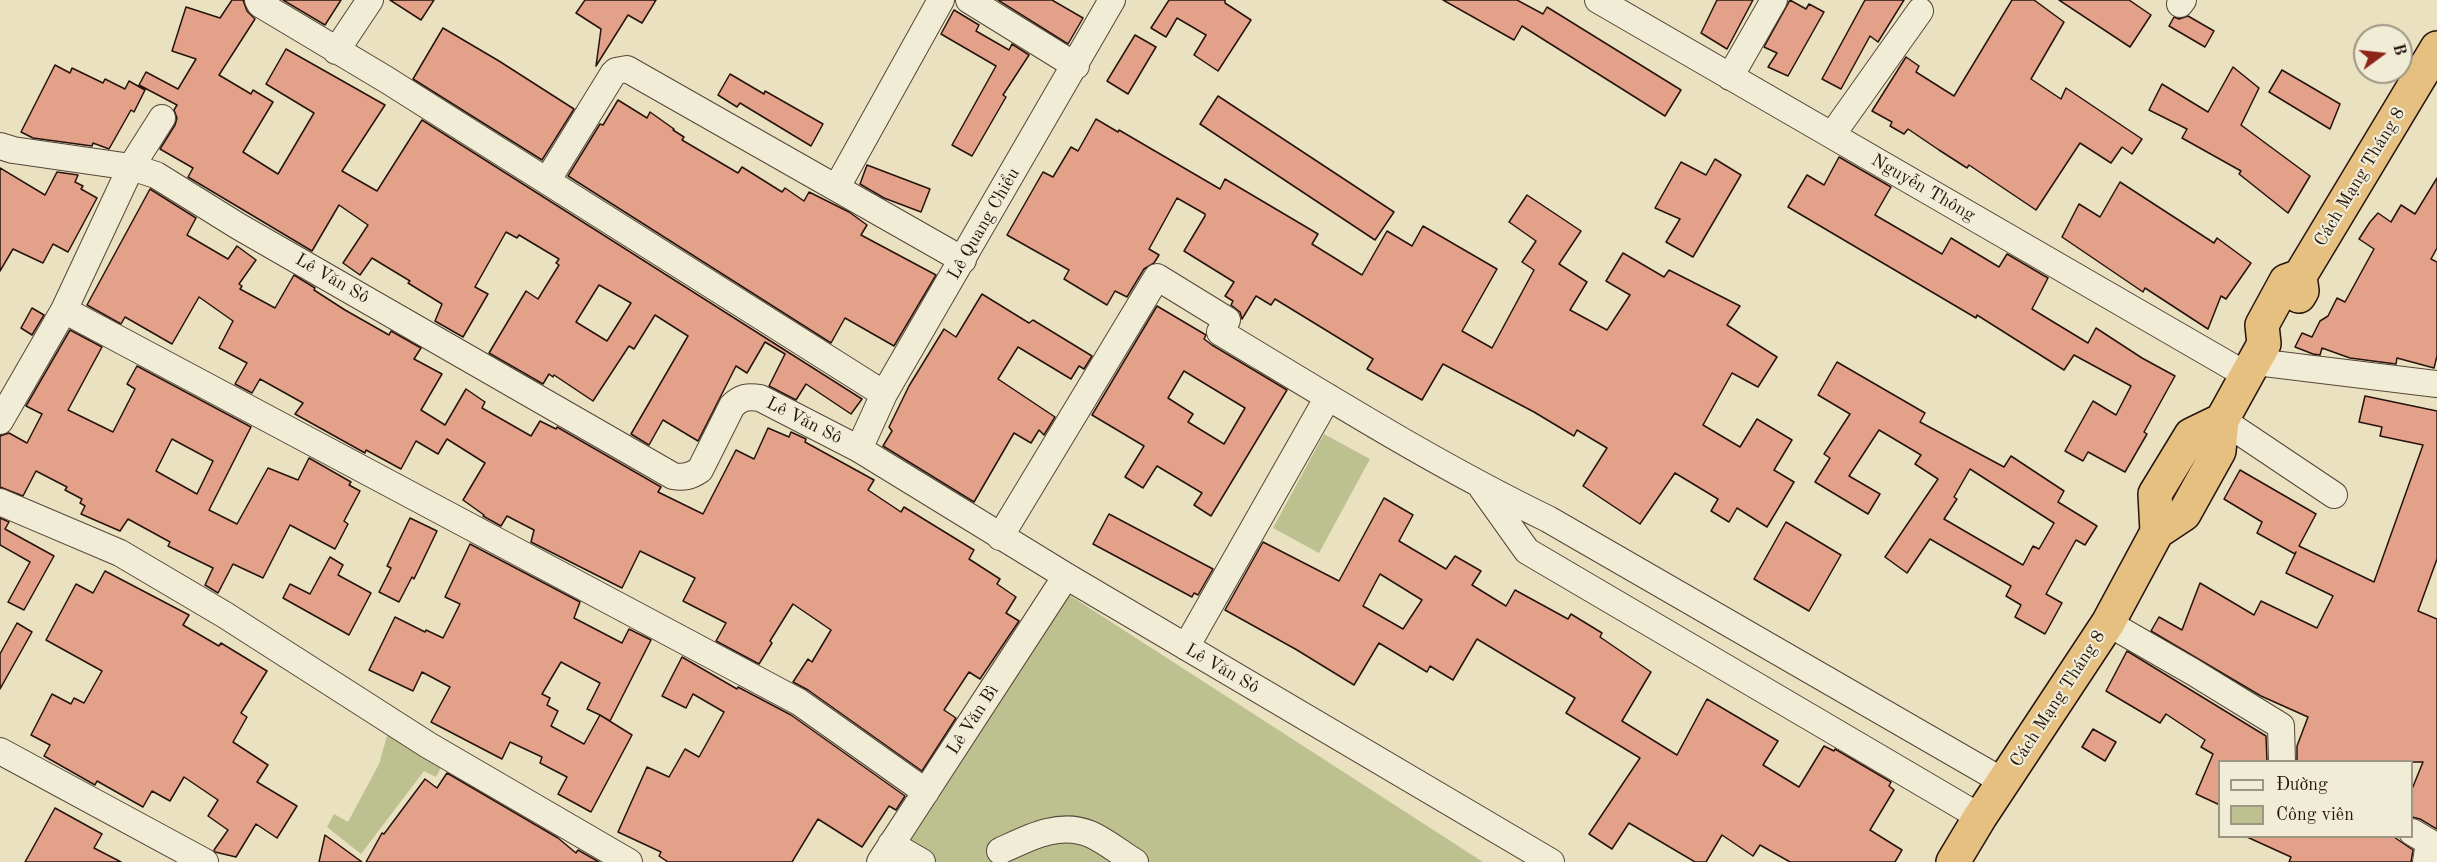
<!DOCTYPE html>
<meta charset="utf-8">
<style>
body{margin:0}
#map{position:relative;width:2437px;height:862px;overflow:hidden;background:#eae1c0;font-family:"Old Standard TT",serif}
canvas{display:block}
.legend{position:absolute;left:2218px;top:760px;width:195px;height:78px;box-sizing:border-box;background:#f1ecd6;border:2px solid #9f9585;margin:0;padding:8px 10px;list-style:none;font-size:18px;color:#25130c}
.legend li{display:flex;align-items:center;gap:12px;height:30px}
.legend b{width:30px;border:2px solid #9f9585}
.north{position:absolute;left:2353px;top:24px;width:60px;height:60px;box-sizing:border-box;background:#f1ecd6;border:2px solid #9f9585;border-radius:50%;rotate:75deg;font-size:16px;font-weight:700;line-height:24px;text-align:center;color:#25130c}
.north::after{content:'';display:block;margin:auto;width:21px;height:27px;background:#8f2418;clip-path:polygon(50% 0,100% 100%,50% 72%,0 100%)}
</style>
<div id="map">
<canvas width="2437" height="862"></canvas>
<ul class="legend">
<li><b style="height:8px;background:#f1ecd6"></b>Đường</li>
<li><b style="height:16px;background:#bcc18f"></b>Công viên</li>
</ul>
<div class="north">B</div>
</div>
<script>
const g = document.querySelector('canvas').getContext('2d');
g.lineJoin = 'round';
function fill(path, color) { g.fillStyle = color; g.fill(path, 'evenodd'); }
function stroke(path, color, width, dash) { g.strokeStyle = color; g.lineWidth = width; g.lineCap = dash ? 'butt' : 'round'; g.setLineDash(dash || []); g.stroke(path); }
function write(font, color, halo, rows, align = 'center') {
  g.font = font + ' "Old Standard TT",serif'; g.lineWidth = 4.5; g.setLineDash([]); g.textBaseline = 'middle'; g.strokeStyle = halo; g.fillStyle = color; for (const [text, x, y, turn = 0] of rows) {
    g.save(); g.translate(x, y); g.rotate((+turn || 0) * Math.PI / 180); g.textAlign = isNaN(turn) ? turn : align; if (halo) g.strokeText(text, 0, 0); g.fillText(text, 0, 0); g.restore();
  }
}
const green = new Path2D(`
 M1324,434L1370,459L1319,553L1273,528Z
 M1060,589L1483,862H885Z
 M389,729L444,762L436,777L424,771L361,854L327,827L334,814L348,822L379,764Z`);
const building = new Path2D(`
 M232,0H243L247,11L255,19L219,75L251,94L253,90L273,102L243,152L278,174L314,113L266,84L286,49L385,105L342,171L377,191L422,120L862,399L851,414L806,384L796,400L769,386L785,354L765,342L747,373L736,366L698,441L663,420L649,445L631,434L688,336L655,315L634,349L629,346L593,401L554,375L553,377L549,374L543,384L489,353L526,291L538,299L559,265L556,263L559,259L519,235L517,238L506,232L475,287L488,294L463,337L435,321L442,304L408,283L410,281L372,258L360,275L343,263L368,225L339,205L312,251L188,177L193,168L160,149L175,125L177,118L174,110L177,105L139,85L146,72L178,89L196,59L172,51L186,7L220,18ZM599,285L631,303L607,341L576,322Z
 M283,0H341L325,25Z
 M390,0H434L421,20Z
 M585,0H656L642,23L628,15L596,66L601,29L576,13Z
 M998,0H1052L1083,18L1068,44Z
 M1169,0H1225V3L1251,20L1218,71L1194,55L1206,35L1177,18L1166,37L1151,28Z
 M1443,0H1517L1543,14L1547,7L1681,90L1665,116L1522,26L1514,40Z
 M1717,0H1753L1727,49L1701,33Z
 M1790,0L1806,9L1809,4L1824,12L1788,76L1768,67L1777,53L1764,47Z
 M1865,0H1904L1878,42L1870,36L1841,89L1822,79Z
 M2012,0H2034L2064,22L2031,79L2061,99L2066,88L2142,139L2132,154L2122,147L2111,163L2080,143L2036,210L1969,165L1967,168L1939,150L1908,129L1904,134L1890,126L1892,122L1872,111L1906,57L1919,66L1916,72L1954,96Z
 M2059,0H2129L2151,15L2130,47Z
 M954,10L979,25L976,31L1009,50L1012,44L1029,55L1003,95L1006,97L972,156L952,145L996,66L941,34Z
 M2188,16L2214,31L2205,47L2169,26L2174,17L2179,19Z
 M443,28L499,61L574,109L542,160L413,79Z
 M1135,35L1156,47L1128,94L1107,81Z
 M55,65L70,73L72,68L103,83L105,79L125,89L129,81L145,90L134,112L131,110L109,149L93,143L92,146L33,138L21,132Z
 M2233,67L2259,88L2241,125L2310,176L2288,213L2239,174L2241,171L2182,138L2187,129L2149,110L2162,84L2208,112Z
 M2282,70L2340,104L2330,129L2269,92Z
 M730,74L764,94L765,91L823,124L811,146L740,103L737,107L718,95Z
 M1218,96L1394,212L1375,240L1200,124Z
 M618,100L647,118L650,112L674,129L673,130L684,137L682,140L738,173L742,167L782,192L785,188L804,201L809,192L849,212L867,225L861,235L936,275L894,346L845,318L831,343L568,176L600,124L603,125Z
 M1096,119L1118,132L1119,130L1220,189L1225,179L1318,234L1312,244L1362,275L1387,231L1412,246L1423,226L1497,269L1462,331L1492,348L1534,270L1522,262L1536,241L1509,222L1527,195L1581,231L1559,264L1587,282L1570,310L1607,330L1630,295L1606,281L1623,253L1664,277L1669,270L1740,306L1727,325L1777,357L1758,387L1732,373L1703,425L1740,447L1757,419L1792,440L1774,470L1794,482L1767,527L1737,508L1729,522L1711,511L1718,499L1675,473L1640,524L1583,486L1607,448L1577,430L1574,436L1534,412L1443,364L1422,400L1367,369L1373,359L1275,299L1271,305L1256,296L1242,319L1240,312L1231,305L1233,301L1225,296L1234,282L1184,251L1205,216V214L1177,198L1149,249L1159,255L1154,263L1144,269L1127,297L1115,291L1107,305L1064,279L1069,270L1007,235L1043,172L1053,177L1071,147L1078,151Z
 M1839,157L1891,187L1875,215L1942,254L1951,238L1999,267L2007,254L2048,278L2032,309L2088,343L2096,328L2142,358L2175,376L2144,432L2147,434L2125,472L2088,452L2083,461L2065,451L2093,401L2116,415L2131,386L2074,355L2064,370L1977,315L1976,318L1788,207L1807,175L1824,185Z
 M1715,159L1741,175L1693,257L1666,242L1680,219L1655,208L1681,162L1706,175Z
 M867,165L930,189L921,212L884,198L860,184Z
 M0,168L45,195L57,172L78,175L75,182L83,186L81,189L97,198L68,252L53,244L43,263L13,249L0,271Z
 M2437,178V248L2431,259L2437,262V356L2434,368L2397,358L2396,364L2350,358L2322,348L2320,355L2313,354L2295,347L2302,333L2312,337L2320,321L2328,316L2337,298L2345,302L2374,249L2359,239L2370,222L2378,213L2391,222L2401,205L2415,214Z
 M2120,182L2214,243L2217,238L2251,263L2226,299L2221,296L2208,329L2145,288L2143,292L2062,237L2079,204L2100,217Z
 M150,189L196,218L187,235L228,259L237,246L256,260L239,284L242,286L240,289L275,308L294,275L315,288L314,290L345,310L389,335L391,331L421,348L414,359L442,374L421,410L445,425L466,389L485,402L482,408L531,436L540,421L556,429L557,427L661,487L658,492L703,514L736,450L754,459L768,428L789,437L791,432L806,439L805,442L874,480L868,490L901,512L904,507L974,550L969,559L1000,579L997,584L1016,597L1006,613L1019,621L980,679L969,672L944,710L956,718L922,771L808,690L793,682L808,659L812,662L831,630L793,604L770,641L772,643L759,664L716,641L726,623L683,601L695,578L640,551L622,588L531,542L534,530L507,516L501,526L483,516L484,515L463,500L485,463L447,439L438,454L416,441L401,469L366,450L365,453L295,414L303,403L260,379L252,393L235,384L247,363L219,348L233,321L199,297L172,344L125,317L121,324L87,305Z
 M982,294L1029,323L1033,320L1092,356L1084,369L1079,366L1071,379L1018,347L998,379L1055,417L1044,435L1039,430L1031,443L1014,433L974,502L883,446L892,431L889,427L909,386L944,329L956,337Z
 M1157,306L1206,335L1204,339L1212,345L1287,390L1211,516L1194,505L1202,493L1157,466L1143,488L1125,477L1144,446L1092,415ZM1184,371L1245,408L1224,444L1188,422L1193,414L1168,398Z
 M32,308L44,315L32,335L21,328Z
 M70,330L102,347L68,410L113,432L135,389L127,384L137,366L251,427L209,510L237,524L268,468L298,480L309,458L351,482L349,485L360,491L344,521L348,524L335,549L290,525L263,578L233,564L218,593L205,585L213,568L168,546L170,542L128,519L120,531L81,514L85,506L80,503L82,499L65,490L67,487L36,471L23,496L0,487V436L9,433L27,443L42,414L26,406ZM172,439L213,461L197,494L156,471Z
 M1837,362L1925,413L1920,422L2004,467L2011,456L2064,491L2058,502L2097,526L2085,545L2076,540L2046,594L2062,603L2045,634L2015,617L2021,605L2006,596L2011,586L1930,539L1907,573L1885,557L1938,479L1915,464L1921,455L1879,430L1849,476L1880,494L1868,514L1815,482L1830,458L1824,454L1850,414L1818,395ZM1970,469L2054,523L2039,549L2033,546L2023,565L1944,519L1957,499L1954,497Z
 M2365,396L2437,411V559L2418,611L2437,619V829L2420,819L2412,817V789L2423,762H2297V746L2308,717L2261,696L2151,631L2159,617L2182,630L2200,583L2254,615L2261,601L2317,628L2333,596L2286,573L2296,552L2295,554L2257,533L2262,522L2224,499L2240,470L2316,514L2299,546L2374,582L2423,445L2380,436L2382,427L2359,422Z
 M1384,498L1413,515L1399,541L1446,569L1455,556L1481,571L1472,585L1506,606L1515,590L1568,619L1571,614L1602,633L1600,637L1651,672L1622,721L1677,755L1707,699L1778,741L1763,765L1799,787L1824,746L1834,751L1835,749L1891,782L1889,786L1894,790L1870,830L1902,850L1895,862H1790L1760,845L1753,856L1722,835L1706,862H1695L1629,823L1612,849L1589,834L1640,758L1566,713L1575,698L1477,639L1453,680L1430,666L1427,672L1379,643L1354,685L1297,650L1225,610L1263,542L1339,581ZM1380,574L1422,600L1403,629L1363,606Z
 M1109,514L1213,569L1198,595L1194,593L1192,597L1093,544Z
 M0,518L9,522L5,529L54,556L24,610L8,602L30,562L0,545Z
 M410,518L437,531L414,579L412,577L399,602L379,592L391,568L387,566Z
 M1786,522L1841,555L1809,611L1754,579Z
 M470,544L580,602L574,618L622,643L629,629L651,640L610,721L600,715L632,735L591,812L558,794L567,777L540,763L542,757L510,742L502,759L431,722L450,687L422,672L413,691L369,670L395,617L425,632L426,630L443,638L460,604L445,597ZM561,662L600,683L587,709L600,715L584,744L551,726L558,711L547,705L550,698L542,694Z
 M330,557L343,565L338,575L371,593L349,635L283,598L290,584L310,594Z
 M105,571L189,615L183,625L219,646L221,643L267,671L241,713L247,717L233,742L268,765L257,782L297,806L277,838L256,824L236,857L215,852L214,850L228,830L208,816L218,800L184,777L170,801L152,791L143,807L97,781L95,785L44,756L50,745L31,735L52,694L71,704L74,698L84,703L102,671L46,640L76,584L93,593Z
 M17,623L32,632L0,689V654Z
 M2127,651L2266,736L2267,762H2220V805L2196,794L2213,754L2201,747L2205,740L2166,714L2160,723L2106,691Z
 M682,657L737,689L738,687L791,715L905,796L896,810L889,806L862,847L818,819L792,862H668L659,856L661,852L618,832L647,767L669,777L685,749L699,757L724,712L693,694L686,708L662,696Z
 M2093,729L2116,742L2105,761L2082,747Z
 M447,773L558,838L576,853L578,850L599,862H366L382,833L384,834L425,779L437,788Z
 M55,808L102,834L94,848L121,862H25Z
 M325,835L362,862H319Z
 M2247,837H2394L2413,850L2411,862H2289L2291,857Z`);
const minor = new Path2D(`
 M258,0L260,4L387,80L884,394
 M969,0L1076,66
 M1598,0L2248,376
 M2180,4L2183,0
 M336,51L370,0
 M1730,77L1774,0
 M1832,135L1920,11
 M0,146L13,150L131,167L156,175L238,226L673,476C684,478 691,476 700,470L732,406C741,397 748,396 760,398L859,449L1066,576L1551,862
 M547,181L613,74L616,71L627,69L963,260
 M837,187L941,0
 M64,310L799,702L926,792
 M2256,362L2437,384
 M2222,420L2334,495
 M0,421L64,310L131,167L162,118
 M859,449L884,394L1112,0
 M1482,488L1527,551L1980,817
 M0,502L120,553L225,615L428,745L629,862
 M1000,537L1157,277L1227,320L1220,332C1328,397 1435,464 1548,519L2004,782
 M2108,623L2193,672L2281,726L2282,762
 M1186,647L1328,397
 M0,751L205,862
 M2412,832L2429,842L2426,862
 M891,844L922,862
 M1000,851C1028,838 1059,821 1090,834C1106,841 1120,853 1135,862
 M880,862L1066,576`);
const highway = new Path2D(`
 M2299,296L2302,291L2300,276L2437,48
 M2157,532L2155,494L2191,435L2222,420
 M1953,862L1980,817L2108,623L2157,532L2184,514L2219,451L2222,420L2264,344L2262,325L2286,281L2300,276`);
const streetNames = [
 ["Cách Mạng Tháng 8",2360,177,-59],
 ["Nguyễn Thông",1923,188,30],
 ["Lê Quang Chiểu",984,224,-60],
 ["Lê Văn Sô",332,279,30],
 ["Lê Văn Sô",804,421,27],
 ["Lê Văn Sô",1222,669,30],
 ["Cách Mạng Tháng 8",2058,699,-57],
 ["Lê Văn Bì",973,720,-57]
];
fill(green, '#bcc18f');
fill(building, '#e4a189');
stroke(building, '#25130c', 1.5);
stroke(minor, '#564639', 28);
stroke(highway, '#25130c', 36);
stroke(minor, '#f1ecd6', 26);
stroke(highway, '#e5c080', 33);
write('18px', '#25130c', '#f1ecd6', streetNames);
</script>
